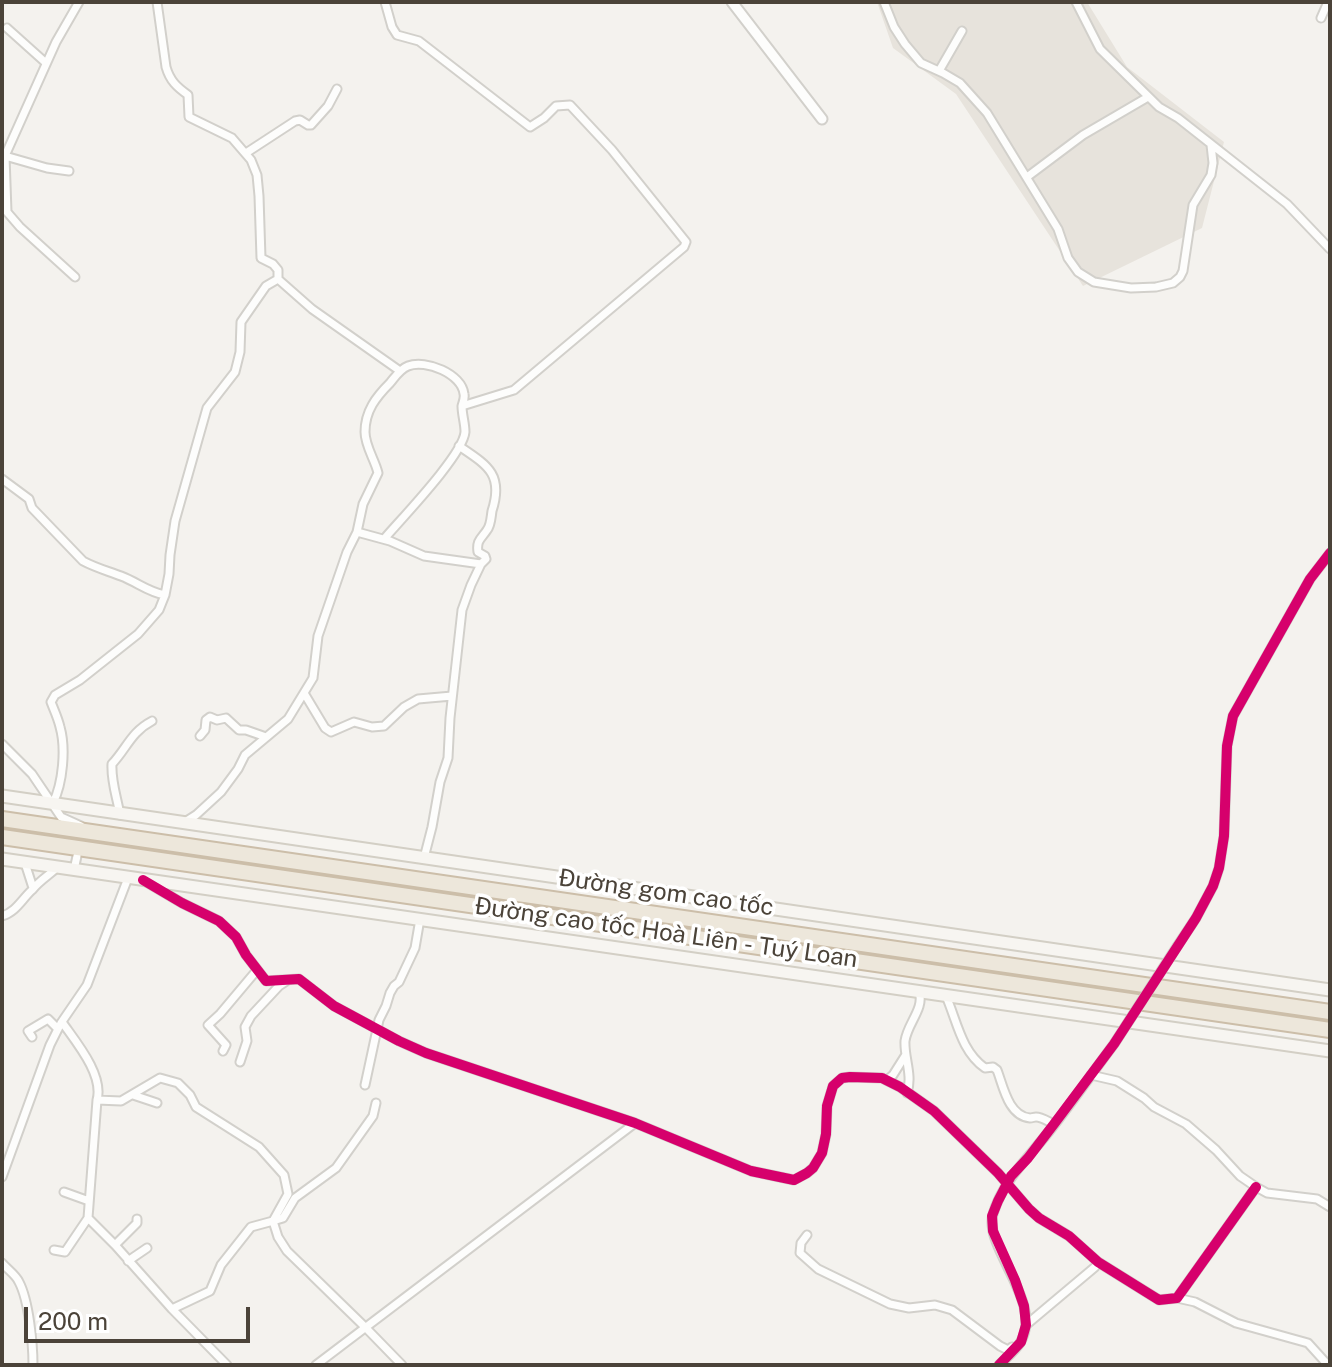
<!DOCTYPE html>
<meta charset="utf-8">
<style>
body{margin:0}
#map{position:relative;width:1332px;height:1367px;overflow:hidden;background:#f4f2ee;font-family:"Public Sans",sans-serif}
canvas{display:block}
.frame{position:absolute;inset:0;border:4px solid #4b4339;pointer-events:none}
.scale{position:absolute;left:24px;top:1307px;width:226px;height:36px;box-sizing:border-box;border:4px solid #4b4339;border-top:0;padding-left:10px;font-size:24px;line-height:28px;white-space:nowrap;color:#4b4339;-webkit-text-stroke:6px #fff;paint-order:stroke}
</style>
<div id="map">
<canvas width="1332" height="1367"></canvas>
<div class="frame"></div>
<div class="scale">200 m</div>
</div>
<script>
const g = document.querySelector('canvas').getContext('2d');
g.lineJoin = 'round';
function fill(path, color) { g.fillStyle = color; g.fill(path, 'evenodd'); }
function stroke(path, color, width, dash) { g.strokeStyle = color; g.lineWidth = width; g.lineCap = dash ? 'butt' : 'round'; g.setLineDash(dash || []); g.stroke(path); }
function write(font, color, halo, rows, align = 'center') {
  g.font = font + ' "Public Sans",sans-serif'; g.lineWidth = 7; g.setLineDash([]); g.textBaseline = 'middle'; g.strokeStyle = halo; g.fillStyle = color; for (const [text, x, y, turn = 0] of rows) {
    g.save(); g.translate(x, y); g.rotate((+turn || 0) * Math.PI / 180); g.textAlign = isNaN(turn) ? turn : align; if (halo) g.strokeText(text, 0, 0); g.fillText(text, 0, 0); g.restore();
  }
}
const residential = new Path2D(`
 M877,2H1087L1127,67L1224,142L1202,228L1083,286L956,94L893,48Z`);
const minor = new Path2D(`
 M157,2L166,67C170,81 177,87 188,95L189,117L232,138L251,160L257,175L259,196L261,258L273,264L278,270V279L312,309L400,371
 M884,2L894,27L905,44L921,63L943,73L960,83L987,113L1058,229L1068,258L1078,272L1094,282L1131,288L1156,287L1173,283L1180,277L1183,271L1193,205L1211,175L1213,163L1211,145
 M1076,2L1100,49L1159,107L1178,118L1287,204L1330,249
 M1321,18L1328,2
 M7,28L46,63
 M939,71L962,31
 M246,153L295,121L300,120L308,125H311L328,106L337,89
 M4,158L56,42L79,2
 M69,171L47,168L5,156L7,212L20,227L75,277
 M1027,177L1083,135L1148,97
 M2,479L29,499L32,508L83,561C96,568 108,571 121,576C137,582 148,592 165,595
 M357,532L390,541L424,556L481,564
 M384,539C401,519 463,455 465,432C465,423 462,415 462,406L514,390L684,247L686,242L612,150L570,105L556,106L544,118L530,127L419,41L397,35L392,27L385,2
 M304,693L325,728L331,732L354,722L372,727L384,726L404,707L418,699L452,696
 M200,736L205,730L206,720L210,717L217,720L226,718L239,730H246L266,737
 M2,744L32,774L61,817L81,826
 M53,803C63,783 66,748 60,727C58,718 54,710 51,702L55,695L80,680L138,634L159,610L165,595L169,574L170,555L175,521L207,408L235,372L240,352L241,322L266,286L278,279
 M120,815C117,797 111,782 112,764C127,748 131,732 152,721
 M185,822L196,815L221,792L238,769L245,755L288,719L313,678L318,636L347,552L357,532L363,504L378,473C375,460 365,446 365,432C365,411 376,397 390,383C395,377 400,369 408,366C426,359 462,374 464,394C465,398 463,402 462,406
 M424,858L432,827L440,782L448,758L450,718L462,610L471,585L481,564L486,559L485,556L478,552C476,540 482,538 487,530C491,525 491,517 492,511C504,474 487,465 459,446
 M25,863L33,888
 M74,870L77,856
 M148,883L182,903L219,921L236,937L246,955L266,981L299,979L334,1006L399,1041L426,1053L635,1123L751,1171L794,1180L807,1173L813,1168L822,1153L826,1134L827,1106L833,1086L842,1078L850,1077L882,1078L900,1087L934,1111L998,1173L1029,1209L1039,1218L1069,1236L1098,1262L1159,1300L1177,1298L1256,1187
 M2,916C16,912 22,899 32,890C39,881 49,875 58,867
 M1178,945L1196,918L1213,886L1219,868L1224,836L1227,746L1233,716L1310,579L1330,553
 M946,996C957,1021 961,1051 985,1068L993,1067L997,1070C1003,1085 1008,1116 1030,1118C1032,1118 1034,1117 1036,1117C1042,1117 1049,1122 1054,1124
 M62,1022C76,1042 104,1075 97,1100L88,1218L115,1245L172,1309
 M32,1037L28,1031L48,1019L58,1029
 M223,1051L226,1045L208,1025L220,1014L257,970
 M240,1062L247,1041L245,1027L251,1016L279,986L288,980
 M1091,1075L1117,1081L1144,1098L1154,1107L1186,1124L1216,1150L1240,1176L1256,1187L1267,1193L1317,1199L1330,1207
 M887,1080L893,1075L905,1056
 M365,1085L379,1020L386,1006L390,993L394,986L399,982L415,948L420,919
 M907,1093C913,1075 904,1058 905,1041C907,1024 925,1008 919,992
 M133,1095L157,1103
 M97,1100L121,1101L160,1078L178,1083L190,1095L196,1107L259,1147L284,1175L288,1194L273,1221L251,1227L221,1265L210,1291L172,1309L227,1365
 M376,1103L373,1116L336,1168L295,1198L283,1218L273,1221L278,1237L287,1251L366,1328L402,1365
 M2,1177L50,1045L61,1023L87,985L128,878
 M64,1192L89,1201
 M807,1235L801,1243L800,1253L818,1269L890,1304L909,1308L935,1305L952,1310L1000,1346L1008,1350L1012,1347
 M115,1245L137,1223V1219
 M54,1250L65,1252L88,1218
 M128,1261L147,1248
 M2,1263C7,1269 16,1275 19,1282C29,1301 33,1344 33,1365
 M1177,1298L1195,1302L1236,1323L1308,1343L1328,1365
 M1026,1325L1095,1267L1098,1262
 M316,1365L635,1123
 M999,1365C1006,1358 1015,1351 1020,1343C1045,1303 983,1248 993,1214C1003,1180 1030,1156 1051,1129C1073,1101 1093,1072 1114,1044`);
const tertiary = new Path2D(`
 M732,2L822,119`);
const secondary = new Path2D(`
 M2,796L1330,990
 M2,859L1330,1051`);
const motorway = new Path2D(`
 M2,819L1330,1012
 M2,837L1330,1030`);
const minorBridge = new Path2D(`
 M1114,1044L1178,945`);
const cycleway = new Path2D(`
 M143,880L182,903L219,921L236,937L246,955L266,981L299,979L334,1006L399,1041L426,1053L635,1123L751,1171L794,1180L807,1173L813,1168L822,1153L826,1134L827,1106L833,1086L842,1078L850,1077L882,1078L900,1087L934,1111L998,1173L1029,1209L1039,1218L1069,1236L1098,1262L1159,1300L1177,1298L1256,1187
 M999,1365L1021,1342L1026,1325L1024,1306L1015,1280L993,1231L992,1216L998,1201L1011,1176L1028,1158L1054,1124L1114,1044L1196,918L1213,886L1219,868L1224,836L1227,746L1233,716L1310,579L1330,553`);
const streetNames = [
 ["Đường gom cao tốc",666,893,8],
 ["Đường cao tốc Hoà Liên - Tuý Loan",666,933,8]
];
fill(residential, '#e7e3dc');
stroke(minor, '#d2d0cb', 11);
stroke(tertiary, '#d2d0cb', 13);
stroke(secondary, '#d3cfc5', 15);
stroke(motorway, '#ccbea9', 18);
stroke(minor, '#fdfdfc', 7);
stroke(tertiary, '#fdfdfc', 9);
stroke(secondary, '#f7f5f1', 11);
stroke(motorway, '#ede7db', 14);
stroke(minorBridge, '#d2d0cb', 11, []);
stroke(minorBridge, '#fdfdfc', 7);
stroke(cycleway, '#d6006c', 10);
write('24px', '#4b4339', '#fff', streetNames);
</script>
